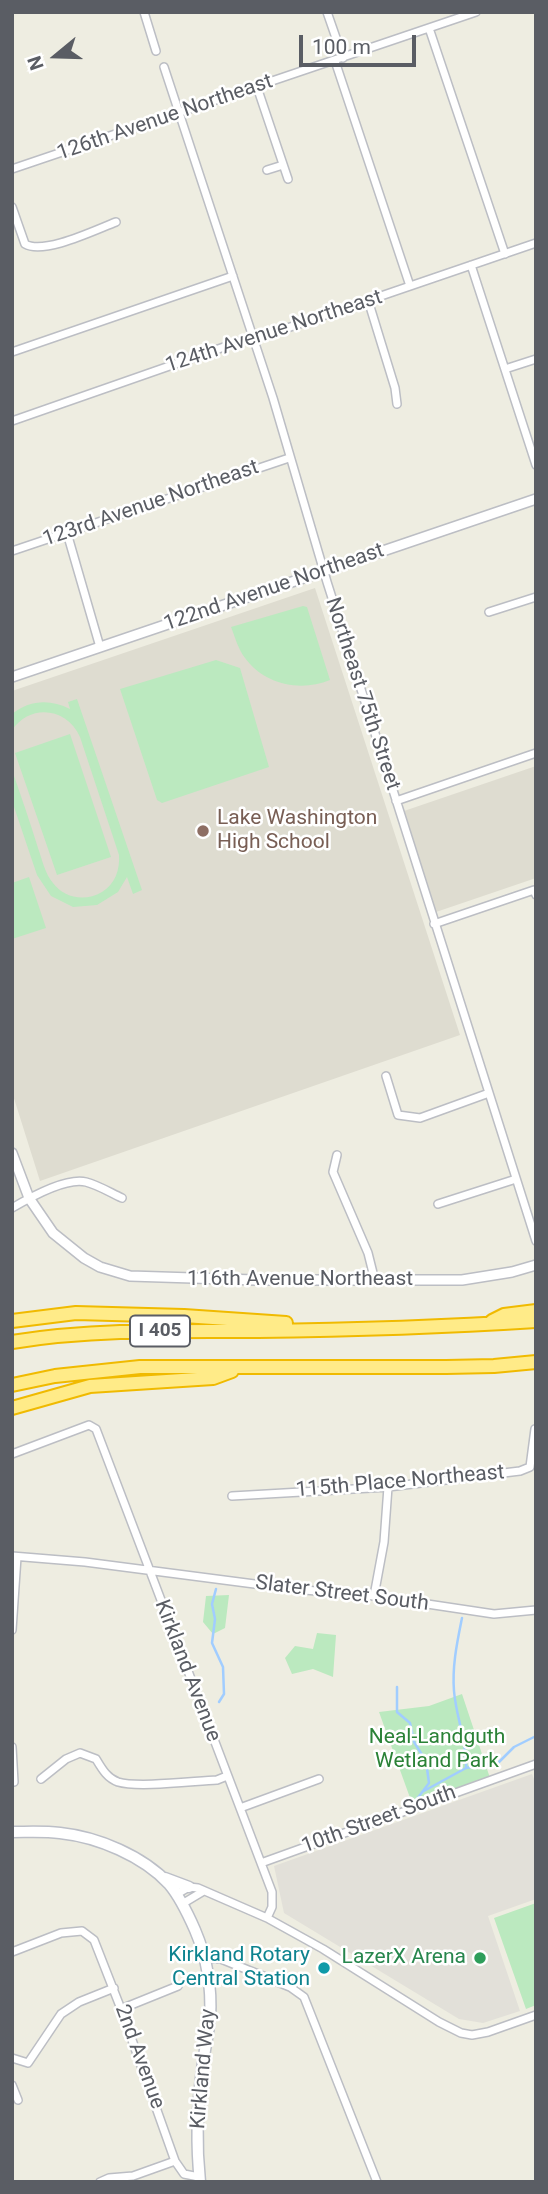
<!DOCTYPE html>
<style>
body{margin:0}
#map{position:relative;width:548px;height:2194px;overflow:hidden;background:#eeede1;font-family:Roboto,sans-serif}
canvas{display:block}
.frame{position:absolute;inset:0;border:14px solid #5a5d64;pointer-events:none}
.north{position:absolute;left:21px;top:21px;width:70px;height:70px;-webkit-text-stroke:5px #fff;paint-order:stroke;rotate:251deg;font-size:19px;font-weight:700;line-height:28px;text-align:center;color:#5a5d64}
.north::after{content:'';display:block;margin:auto;width:24px;height:32px;background:#5a5d64;clip-path:polygon(50% 0,100% 100%,50% 72%,0 100%)}
.scale{position:absolute;left:299px;top:35px;width:117px;height:32px;box-sizing:border-box;border:4px solid #5a5d64;border-top:0;padding-left:9px;font-size:21px;line-height:24px;white-space:nowrap;color:#5a5d64;-webkit-text-stroke:5px #fff;paint-order:stroke}
</style>
<div id="map">
<canvas width="548" height="2194"></canvas>
<div class="frame"></div>
<div class="north">N</div>
<div class="scale">100 m</div>
</div>
<script>
const g = document.querySelector('canvas').getContext('2d');
g.lineJoin = 'round';
function fill(path, color) { g.fillStyle = color; g.fill(path, 'evenodd'); }
function stroke(path, color, width, dash) { g.strokeStyle = color; g.lineWidth = width; g.lineCap = dash ? 'butt' : 'round'; g.setLineDash(dash || []); g.stroke(path); }
function write(font, color, halo, rows, align = 'center') {
  g.font = font + ' Roboto,sans-serif'; g.lineWidth = 5; g.setLineDash([]); g.textBaseline = 'middle'; g.strokeStyle = halo; g.fillStyle = color; for (const [text, x, y, turn = 0] of rows) {
    g.save(); g.translate(x, y); g.rotate((+turn || 0) * Math.PI / 180); g.textAlign = isNaN(turn) ? turn : align; if (halo) g.strokeText(text, 0, 0); g.fillText(text, 0, 0); g.restore();
  }
}
const industrial = new Path2D(`
 M532,1774L536,1784V1899L488,1916L520,2011L483,2023L459,2019L284,1913L274,1866Z`);
const education = new Path2D(`
 M315,588L460,1035L40,1181L12,1092V691Z
 M536,766V878L436,912L404,811Z`);
const green = new Path2D(`
 M303,606L307,607L330,680C301,692 265,685 245,658C238,649 235,637 231,627Z
 M216,660L240,668L269,767L162,803L157,800L120,689Z
 M77,699L142,890L133,894L127,877L118,892L97,905L73,907L51,896L37,875L12,801V770C21,796 30,822 38,848C42,859 45,874 53,883C64,898 85,902 102,892C115,884 120,870 119,855L80,737C67,708 31,703 12,730V714C30,700 50,699 70,709L68,702Z
 M70,734L111,857L57,875L15,753Z
 M29,877L46,928L12,939V883Z
 M229,1595L225,1628L213,1634L203,1622L206,1596Z
 M317,1633L336,1635L333,1677L313,1669L292,1674L285,1658L295,1646L313,1649Z
 M462,1694L490,1778L413,1806L379,1712L429,1706Z
 M536,1903V2005L526,2009L494,1918Z`);
const stream = new Path2D(`
 M216,1589L212,1604L215,1619L212,1643L223,1667L224,1694L219,1702
 M397,1687V1712L410,1723L414,1742L426,1761L429,1783L417,1799
 M498,1763L514,1747L536,1736
 M466,1768L489,1764
 M422,1792L466,1768C467,1741 456,1717 454,1691C452,1666 457,1643 462,1618`);
const minor = new Path2D(`
 M144,12L156,51
 M327,12L343,58
 M429,28L505,254
 M335,61L410,286
 M164,67L273,398L327,582L536,1241
 M257,87L288,179
 M12,169L476,12
 M267,170L283,165
 M12,207L25,244C44,255 95,230 116,222
 M471,265L536,465
 M368,300L395,388L397,404
 M12,352L233,276
 M505,369L536,359
 M12,421L244,340L261,337L536,243
 M67,533L100,647
 M12,551L289,458
 M489,612L536,597
 M396,801L536,753
 M434,924L534,890L536,895
 M386,1076L398,1115L420,1118L489,1093
 M337,1155L333,1172L368,1253L375,1281
 M438,1204L516,1179
 M12,1208C29,1198 66,1177 86,1182C98,1185 111,1193 122,1198
 M12,1454L89,1425L96,1429L272,1892V1907L267,1918
 M232,1496L388,1487L520,1471L530,1467L535,1429
 M12,1556L85,1562L293,1589L374,1596L494,1614L536,1610
 M374,1596L384,1542L388,1487
 M12,1630L17,1557
 M12,1747L14,1782
 M41,1779L66,1759L80,1753L96,1759C102,1769 107,1778 118,1782C138,1788 194,1781 217,1780L227,1776
 M240,1808L319,1779
 M261,1863L536,1764
 M177,1894L189,1887L198,1888L267,1918L323,1949L439,2022L461,2033L472,2035L488,2032L536,2015
 M182,1904L202,1892
 M12,1952L61,1933L82,1931L94,1940L121,2009L175,2161L184,2174L199,2177
 M205,1959H221L290,1987L304,1997L377,2182
 M121,2009L178,1986
 M12,2058L28,2063L61,2014L79,2002L114,1988
 M12,2085L18,2100
 M100,2182L109,2178L133,2176L175,2161`);
const tertiary = new Path2D(`
 M12,677L536,499
 M12,1153L29,1198L53,1233L84,1258L100,1267L130,1276L255,1280H462L512,1272L536,1265`);
const secondary = new Path2D(`
 M12,1832C28,1832 44,1831 60,1833C98,1837 143,1856 169,1884C180,1897 188,1914 195,1930C207,1958 212,1987 210,2018C208,2036 204,2053 202,2070C197,2107 196,2145 200,2182
 M165,1878L189,1887`);
const motorway = new Path2D(`
 M12,1321L76,1313L184,1316L286,1323
 M492,1321L504,1315L536,1311
 M12,1342C93,1329 176,1331 258,1331C350,1330 443,1327 536,1321
 M12,1385L55,1376L140,1367H446L494,1366L536,1362
 M12,1408L90,1386L213,1378L232,1371`);
const markers = [
 [203,831,7,"#8d6e63"],
 [480,1958,7,"#2e9e5b"],
 [324,1968,7,"#0f9aa8"]
];
const shields = [
 [160,1331,60]
];
const shieldNames = [
 ["I 405",160,1331]
];
const streetNames = [
 ["126th Avenue Northeast",165,118,-19],
 ["124th Avenue Northeast",274,332,-18],
 ["123rd Avenue Northeast",151,504,-19],
 ["122nd Avenue Northeast",274,588,-19],
 ["Northeast 75th Street",362,694,72],
 ["116th Avenue Northeast",300,1280],
 ["115th Place Northeast",400,1482,-5],
 ["Slater Street South",342,1594,7],
 ["Kirkland Avenue",187,1671,69],
 ["10th Street South",379,1820,-20],
 ["2nd Avenue",139,2057,70],
 ["Kirkland Way",204,2069,-85]
];
const educationNames = [
 ["Lake Washington",217,819],
 ["High School",217,843]
];
const parkNames = [
 ["Neal-Landguth",437,1738],
 ["Wetland Park",437,1762]
];
const cultureNames = [
 ["Kirkland Rotary",310,1956],
 ["Central Station",310,1980]
];
const leisureNames = [
 ["LazerX Arena",466,1958]
];
fill(industrial, '#e2e0d9');
fill(education, '#dedcd0');
fill(green, '#bbe9bf');
stroke(stream, '#a1cdff', 2.5);
stroke(minor, '#bcbec4', 10);
stroke(tertiary, '#bcbec4', 12);
stroke(secondary, '#bcbfc7', 13);
stroke(motorway, '#f0ba00', 16);
stroke(minor, '#fff', 7);
stroke(tertiary, '#fff', 9);
stroke(secondary, '#fff', 10);
stroke(motorway, '#ffeb88', 12);
for (const [x, y, r, color] of markers) { const dot = new Path2D(); dot.arc(x, y, r, 0, 2 * Math.PI); g.fillStyle = color; g.fill(dot); stroke(dot, '#fff', 2.5); }
for (const [x, y, w] of shields) { const box = new Path2D(); box.roundRect(x - w / 2, y - 15.5, w, 31, 5); g.fillStyle = '#fff'; g.fill(box); stroke(box, '#5a5d64', 2); }
write('bold 19px', '#5a5d64', null, shieldNames);
write('21px', '#5a5d64', '#fff', streetNames);
write('21px', '#785e54', '#fff', educationNames, 'left');
write('21px', '#2b8237', '#fff', parkNames);
write('21px', '#0d838f', '#fff', cultureNames, 'right');
write('21px', '#27864d', '#fff', leisureNames, 'right');
</script>
